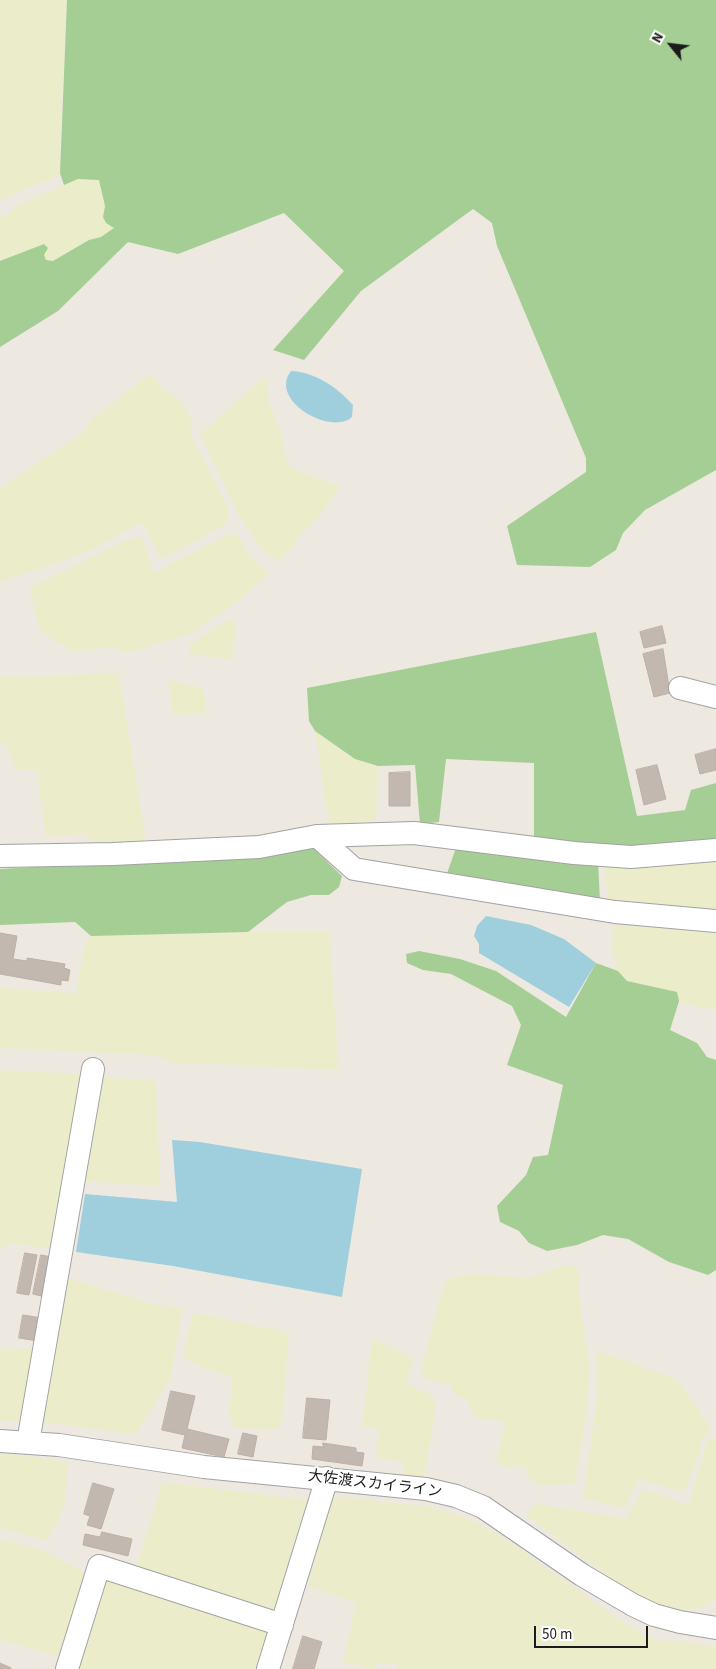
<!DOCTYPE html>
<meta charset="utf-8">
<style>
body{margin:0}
#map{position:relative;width:716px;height:1669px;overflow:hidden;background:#ede9e0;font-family:"Source Sans 3",sans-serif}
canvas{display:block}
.north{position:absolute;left:646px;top:20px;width:50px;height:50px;-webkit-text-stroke:4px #fff;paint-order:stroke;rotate:299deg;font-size:14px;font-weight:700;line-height:20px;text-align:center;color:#1b1b1b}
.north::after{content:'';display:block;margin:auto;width:18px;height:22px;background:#1b1b1b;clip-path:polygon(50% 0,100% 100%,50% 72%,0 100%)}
.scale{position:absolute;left:534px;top:1626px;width:114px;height:22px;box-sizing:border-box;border:2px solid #1b1b1b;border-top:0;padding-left:6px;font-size:15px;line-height:18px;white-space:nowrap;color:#1b1b1b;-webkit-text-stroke:4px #fff;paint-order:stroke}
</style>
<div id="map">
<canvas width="716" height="1669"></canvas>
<div class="north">N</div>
<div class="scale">50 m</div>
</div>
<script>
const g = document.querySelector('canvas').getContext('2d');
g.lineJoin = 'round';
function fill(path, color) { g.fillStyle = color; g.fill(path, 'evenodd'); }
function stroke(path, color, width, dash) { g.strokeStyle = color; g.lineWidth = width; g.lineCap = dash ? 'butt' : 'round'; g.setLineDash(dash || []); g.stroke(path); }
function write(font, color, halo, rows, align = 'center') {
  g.font = font + ' "Source Sans 3","Noto Sans JP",sans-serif'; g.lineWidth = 4.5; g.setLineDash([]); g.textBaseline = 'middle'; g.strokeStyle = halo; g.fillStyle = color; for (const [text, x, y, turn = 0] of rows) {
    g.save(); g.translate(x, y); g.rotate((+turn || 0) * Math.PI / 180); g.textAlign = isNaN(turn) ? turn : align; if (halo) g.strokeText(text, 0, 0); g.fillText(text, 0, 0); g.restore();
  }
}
const farmland = new Path2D(`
 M0,0H67V16L60,132V173L53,179L38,183L0,201Z
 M93,178L100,180L105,206L103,217L106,223L114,228L112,230L101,237L89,240L53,261L46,260L44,255L0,261V215L7,216L20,203H24L78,179Z
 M150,374L161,386L182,402L188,414L192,423L190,433L229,510L226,524L166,558L159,556L143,522L87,552L0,582V488L87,430V425L90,420Z
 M262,379L267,380L269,401L283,439L285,459L293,469L340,487L320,515L299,536L295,545L276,562L259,545L238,514L200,434Z
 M237,533L255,563L269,573L238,601L191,634L160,642L134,652H119L115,647L71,651L40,631L29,588L128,539L139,537L143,540L154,573L222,537Z
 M230,619L236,622L232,660L189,654V648L192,643Z
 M119,673L146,842L95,843L85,834L46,837L37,771L15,770L6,745L0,742V678L4,676L29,677Z
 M168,680L203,688L207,713L173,715Z
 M315,731L355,759L378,766L376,821L329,824Z
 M716,858V911L608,902L604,866Z
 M614,925L716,931V1009L697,1007L679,1001L677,992L627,981L618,971L612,950Z
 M191,932H329L339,1070L168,1062L155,1055L0,1048V988L76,993L84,947L91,936Z
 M0,1070L85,1074L53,1249L10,1243L0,1248Z
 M99,1076L156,1081L160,1186L81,1181Z
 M565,1266H573L579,1272L578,1288L589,1361L588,1399L575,1484L539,1485L530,1479L526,1469L522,1466L507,1467L496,1463L505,1422L474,1417L466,1398L455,1396L451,1385L427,1380L421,1375V1369L444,1284L450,1278L476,1274L527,1278Z
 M68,1278L150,1303L183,1308L170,1380L139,1430L132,1434L43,1422Z
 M193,1313L283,1331L289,1336L281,1425L277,1430L234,1428L229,1413L233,1376L205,1369L183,1357Z
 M372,1340L379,1341L412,1357L414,1360L408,1375V1385L429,1393L434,1398L435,1414L424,1477L405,1476L403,1462L376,1457L379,1429L362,1427Z
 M38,1348L24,1422L0,1420V1350Z
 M601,1352L677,1379L703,1416L711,1430L701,1441L699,1455L684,1492L638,1479L625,1508L583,1499L598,1389L596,1354Z
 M716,1438V1599L700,1608L684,1611L656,1604L619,1584L528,1517L529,1509L536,1504L625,1519L643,1489L689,1505L707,1440Z
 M0,1453L68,1462L65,1500L58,1522L47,1541L0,1528Z
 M162,1482L307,1500L273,1614L136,1569Z
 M332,1496L432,1507L467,1518L501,1536L623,1622L650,1638L666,1642H689L716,1646V1669H397V1665L379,1662L375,1669H368L343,1663L356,1602L307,1586Z
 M0,1540L15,1542L45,1551L89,1574L62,1657L0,1640Z
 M104,1575L273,1628L260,1669H75Z`);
const forest = new Path2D(`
 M67,0H716V470L645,510L623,533L616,550L590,567L517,565L507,526L586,472V458L497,246L492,223L473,209L361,291L304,360L273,350L344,271L284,213L178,254L128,242L58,311L0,347V261L44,244L48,248L44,255L46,260L53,261L89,240L101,237L114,228L106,223L103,217L105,206L99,180L78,179L64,185L60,173Z
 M596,632L637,816L685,810L691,790L716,783V842L629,850L534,838V763L446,759L439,822L420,824L415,765L378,766L355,759L315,731L309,721L307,688Z
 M457,845L598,860L600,902L445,879Z
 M296,847L314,849L342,876L339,887L329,895H311L287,902L248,932L91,936L75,922L0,925V869L221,856Z
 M419,951L460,959L496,971L566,1017L596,963L618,971L627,981L677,992L679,1001L670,1030L697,1043L707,1057L716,1060V1270L708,1275L669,1262L628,1239L603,1235L577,1245L547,1251L529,1243L519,1231L500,1222L497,1206L526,1175L533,1157L548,1155L563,1085L507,1065L521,1025L512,1006L451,974L423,970L407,963L406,954Z`);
const water = new Path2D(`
 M291,371C315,372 337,387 353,405L352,417C332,436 268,401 291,371Z
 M486,916L531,925L564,939L596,963L569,1007L479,953V944L474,936L477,926Z
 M172,1140L200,1142L362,1169L342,1297L173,1266L76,1252L85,1194L177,1202Z`);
const building = new Path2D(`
 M662,626L666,643L644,648L640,632Z
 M663,649L670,693L654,697L643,654Z
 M716,749V770L700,774L695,755Z
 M657,765L666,799L644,805L636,770Z
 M410,772V806H389V773Z
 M0,933L17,936L13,959L27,961V958L65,964L64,968L70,970L68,981L61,980V985L0,974Z
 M25,1253L37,1255L29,1295L17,1293Z
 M41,1255L52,1257L45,1297L33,1294Z
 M23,1315L42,1318L38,1341L19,1338Z
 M171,1391L195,1396L187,1429L229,1439L224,1457L182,1448L185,1435L162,1430Z
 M307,1398L330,1400L326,1440L303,1438Z
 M243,1433L257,1436L253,1457L238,1454Z
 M323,1443L356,1448V1452L364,1453L362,1466L312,1459L313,1446L323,1447Z
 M93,1483L114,1489L101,1529L87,1525L90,1516L84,1514Z
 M102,1532L132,1539L128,1556L83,1545L85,1534L100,1537Z
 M303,1636L322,1642L314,1669H293Z
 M0,1663L11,1668V1669H0Z`);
const minor = new Path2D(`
 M680,688L716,697
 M317,836L354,869L615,912L716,921
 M0,856L113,854L259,847L317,836L414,833L574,853L631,857L716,850
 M0,1441L59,1445L204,1467L426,1489L456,1496L483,1507L582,1575L633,1605L654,1615L680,1622L716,1628
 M28,1442L93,1069
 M67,1669L99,1566L282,1625
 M268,1669L327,1478`);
const streetNames = [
 ["大佐渡スカイライン",375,1485,7]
];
fill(farmland, '#ebedca');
fill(forest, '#a5ce94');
fill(water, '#9fcfdd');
fill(building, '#c2b8b0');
stroke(building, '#bfafa3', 1);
stroke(minor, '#a2a2a2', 24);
stroke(minor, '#fff', 22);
write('15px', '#1b1b1b', '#fff', streetNames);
</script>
